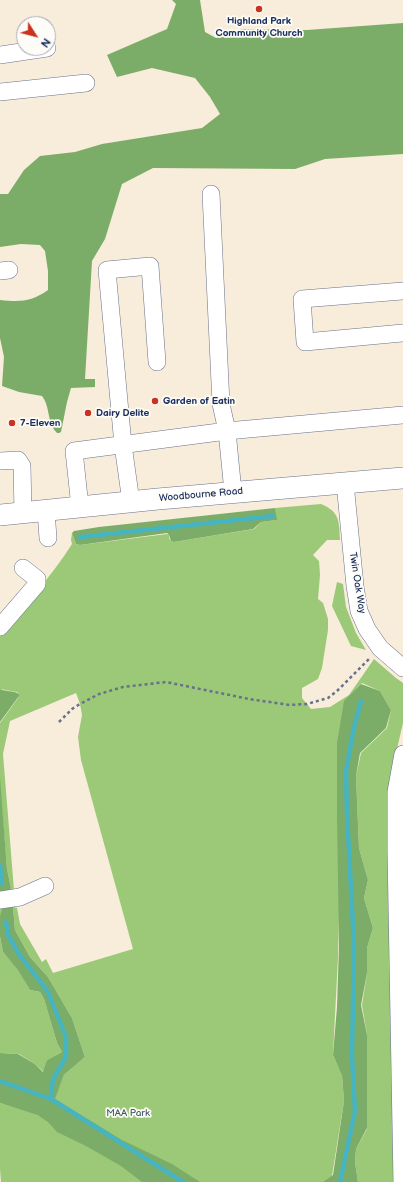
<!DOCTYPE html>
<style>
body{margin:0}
#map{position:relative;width:403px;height:1182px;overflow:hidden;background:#f8ecdb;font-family:"Balsamiq Sans",sans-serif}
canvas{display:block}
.north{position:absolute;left:16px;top:16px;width:40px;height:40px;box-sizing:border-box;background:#fdfcf7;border:1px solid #a3aaba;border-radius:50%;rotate:126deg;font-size:11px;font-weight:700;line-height:16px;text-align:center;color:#1b2f5e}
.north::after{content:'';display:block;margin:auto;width:14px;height:18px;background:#c8321e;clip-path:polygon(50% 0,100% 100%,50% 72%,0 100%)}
</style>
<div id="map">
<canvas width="403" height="1182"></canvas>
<div class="north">N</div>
</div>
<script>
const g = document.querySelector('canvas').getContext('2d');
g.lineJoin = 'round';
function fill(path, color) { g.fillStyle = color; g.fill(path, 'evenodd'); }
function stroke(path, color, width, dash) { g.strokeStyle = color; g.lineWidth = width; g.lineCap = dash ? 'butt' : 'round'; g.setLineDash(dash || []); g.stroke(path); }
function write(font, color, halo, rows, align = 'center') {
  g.font = font + ' "Balsamiq Sans",sans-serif'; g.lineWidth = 3.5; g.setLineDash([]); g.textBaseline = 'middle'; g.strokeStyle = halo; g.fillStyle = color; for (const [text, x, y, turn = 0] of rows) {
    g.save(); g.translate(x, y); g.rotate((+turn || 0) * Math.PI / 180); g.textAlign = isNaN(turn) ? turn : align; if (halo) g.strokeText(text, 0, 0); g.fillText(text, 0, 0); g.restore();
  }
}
const green = new Path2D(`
 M321,504C340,512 339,521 340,540H327L313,555L319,561L320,575L318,599L323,603L328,619V630L322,668L318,679L302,688V698L311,709L330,707L349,695L374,659L396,678L403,683V723L390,779L395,1182H358L355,1162L356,1149L367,1129V1035L362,1005L367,973V948L373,928L364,898L368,880L359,848L356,776L361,753L387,728L391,710L380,691L362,683L344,702L338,957L333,1055L342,1076L344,1101L331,1182H1L0,1169V1103L35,1114L46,1120L64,1075L85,1057L72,1018L48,977L30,957L15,930L13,907L0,916V908L11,906L17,908L20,924L42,962L46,959L53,973L133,949L81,760L78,737L82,715L80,704L76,693L10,721L3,754L14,890L0,895L11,888L7,869L0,786V723L18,698L19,694L17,692L0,689V632C26,604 52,576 72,544L71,540L72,533L76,544L80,545L167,534L169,535C169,539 170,541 174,542L254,529L261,522L276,520L275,508Z
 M337,582L343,584L346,607L356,633L366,650L351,646L332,606Z
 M0,937L3,952L18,969L30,990L40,992L44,999L57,1043L62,1052L47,1060L44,1072L35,1064L19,1054L0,1053Z`);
const forest = new Path2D(`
 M172,0H200L205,32L216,38L242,29L307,30L403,23V154L325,159L295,169L153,168L122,184L105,239L92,261L85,379H95V387L71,388L67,402L61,432L59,433H57C46,421 51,408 42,396L19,392L2,386L4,357L0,338V300C20,302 31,302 48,290V271L45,251L40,245L21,244L0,247V194H8L24,170L40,156L75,152L102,144L202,128L220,114L210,97L195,78L152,68L117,77L107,55L167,29L176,4Z
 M275,508L277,520L261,522L253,529L174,542L171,541L169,535L167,533L80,545L76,544L72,533L74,531L99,527Z
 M361,684L380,691L391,710L386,728L360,753L356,776L359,848L368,880L364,898L373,928L367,948V973L361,1005L367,1035V1128L356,1149L355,1162L358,1182H323L333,1175L344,1101L342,1076L333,1055L337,1007L339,946L337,816V743L344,701Z
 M0,689C6,692 13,690 19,694V696L0,722Z
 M0,777L7,869L11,888L7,892L0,893Z
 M13,907L15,930L30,957L48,977L72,1018L85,1057L64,1075L55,1099L122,1140L172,1164L200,1182H142L121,1166L86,1146L57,1132L48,1122L37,1115L0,1103V1053L18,1054L35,1064L43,1072L47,1060L62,1052L57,1043L44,999L40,992L30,990L18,970L3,952L0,937V916L2,909Z`);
const stream = new Path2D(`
 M80,537L273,516
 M0,865L2,884
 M6,922L8,935L19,954L48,992L66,1037V1057L53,1079L51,1099
 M0,1081L51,1099L183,1182
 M340,1182L355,1111L352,1056L354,944L347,815L346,771L354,727L361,701`);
const path = new Path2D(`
 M59,722L72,709L80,704L99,694L123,687L166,682L249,699L290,705L307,704L328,698L337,691L369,659`);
const minor = new Path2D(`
 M0,55L47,48
 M0,92L86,83
 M0,271L9,270
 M403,291L302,299L305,342L403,333
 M0,461L18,460L22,466L23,513
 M345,483L355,586L359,611L367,629L380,648L403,668
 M233,492L227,431L403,415
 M131,502L123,445L107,270L150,266L157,362
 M80,507L74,451L227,431L221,404L211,194
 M46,511L48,538
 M0,627L37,584V579L23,568
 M0,900L20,897L45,886
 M402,1182L396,851V792L403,754`);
const major = new Path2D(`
 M0,515L158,499L403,478`);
const markers = [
 [259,9,4,"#c8321e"],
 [155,401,4,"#c8321e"],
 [88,413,4,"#c8321e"],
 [12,423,4,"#c8321e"]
];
const poiNames = [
 ["Highland Park",259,21,"center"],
 ["Community Church",259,33,"center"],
 ["Garden of Eatin",163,401],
 ["Dairy Delite",96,413],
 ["7-Eleven",20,423]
];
const streetNames = [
 ["Woodbourne Road",201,495,-5],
 ["Twin Oak Way",357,583,81]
];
const parkNames = [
 ["MAA Park",128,1113]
];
fill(green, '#9bc977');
fill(forest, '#7cad68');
stroke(stream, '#46b4c1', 4.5);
stroke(minor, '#68718a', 18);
stroke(major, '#68718a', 22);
stroke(path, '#68718a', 2.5, [3, 3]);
stroke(minor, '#fff', 17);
stroke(major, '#fff', 21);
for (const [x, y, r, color] of markers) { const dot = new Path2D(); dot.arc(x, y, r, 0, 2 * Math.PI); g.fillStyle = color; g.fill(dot); stroke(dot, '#fdfcf7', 1.5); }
write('bold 10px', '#1b2f5e', '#fdfcf7', poiNames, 'left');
write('10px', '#1b2f5e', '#fdfcf7', streetNames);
write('10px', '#415d66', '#fdfcf7', parkNames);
</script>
